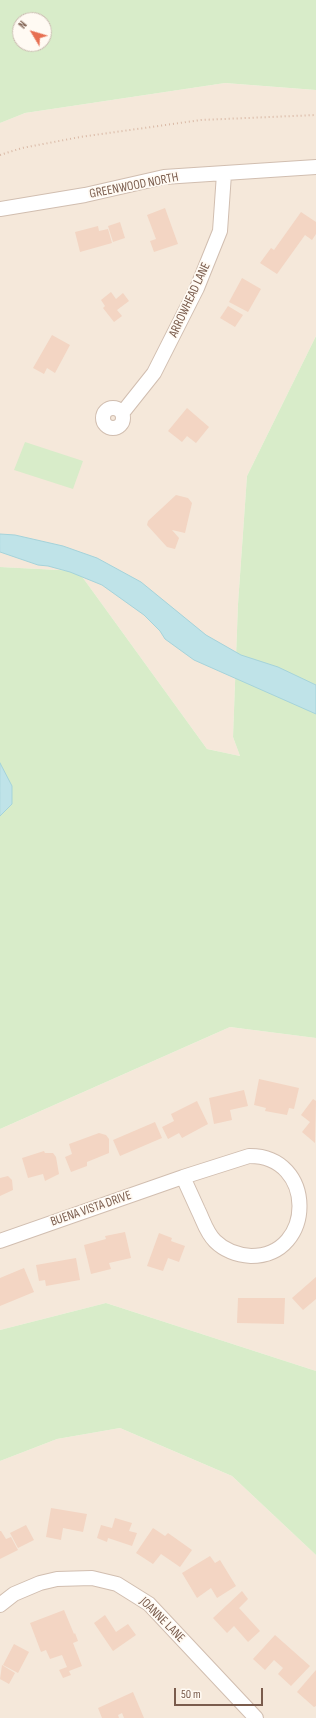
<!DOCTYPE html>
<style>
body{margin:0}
#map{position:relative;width:316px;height:1718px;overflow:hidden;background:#fdf6ec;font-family:"Sofia Sans Condensed",sans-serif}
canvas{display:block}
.north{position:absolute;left:12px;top:12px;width:40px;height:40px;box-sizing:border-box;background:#fffaf3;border:1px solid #cabbb1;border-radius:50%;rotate:308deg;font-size:11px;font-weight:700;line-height:16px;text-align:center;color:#7a5c4d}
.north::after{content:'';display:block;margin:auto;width:14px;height:18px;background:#e76f51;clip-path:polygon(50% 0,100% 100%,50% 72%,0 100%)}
.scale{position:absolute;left:174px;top:1688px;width:89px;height:18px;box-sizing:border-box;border:2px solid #7a5c4d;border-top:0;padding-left:5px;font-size:12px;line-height:14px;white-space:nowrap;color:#7a5c4d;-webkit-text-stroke:3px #fffaf3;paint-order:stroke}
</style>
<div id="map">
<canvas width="316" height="1718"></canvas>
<div class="north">N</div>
<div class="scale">50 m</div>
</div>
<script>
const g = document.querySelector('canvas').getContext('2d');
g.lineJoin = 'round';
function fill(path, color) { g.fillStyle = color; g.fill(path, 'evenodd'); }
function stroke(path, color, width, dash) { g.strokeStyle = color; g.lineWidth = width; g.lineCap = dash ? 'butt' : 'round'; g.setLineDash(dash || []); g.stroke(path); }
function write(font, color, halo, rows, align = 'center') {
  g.font = font + ' "Sofia Sans Condensed",sans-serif'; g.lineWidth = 3.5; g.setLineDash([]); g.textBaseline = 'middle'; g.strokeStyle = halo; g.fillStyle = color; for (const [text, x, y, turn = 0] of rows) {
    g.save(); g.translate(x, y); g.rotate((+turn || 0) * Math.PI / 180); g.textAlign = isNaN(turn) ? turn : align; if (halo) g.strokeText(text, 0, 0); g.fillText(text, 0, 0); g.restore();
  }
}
const residential = new Path2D(`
 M225,83L316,90V336L247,476L238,604L233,737L240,756L207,749L78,571L0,567V123L25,113Z
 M230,1027L316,1038V1371L106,1303L0,1330V1129Z
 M120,1428L232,1476L316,1555V1718H0V1461L57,1439Z`);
const green = new Path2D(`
 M0,0H316V90L225,83L25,113L0,123ZM20,20H44V44H20Z
 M316,336V1038L230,1027L0,1129V567L78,571L207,749L240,756L233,737L238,604L247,476Z
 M25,442L83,461L73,489L14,470Z
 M106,1303L316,1371V1555L232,1476L120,1428L57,1439L0,1461V1330Z`);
const water = new Path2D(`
 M0,534L15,535L63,546L97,558L141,582L206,635L241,655L278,667L316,685V714L194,660L165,639L160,631L144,615L102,585L70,572L48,566L38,565L0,552Z
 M0,763L12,786V804L0,816Z`);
const building = new Path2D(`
 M165,208L178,244L154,252L150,241L156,239L147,215Z
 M301,212L316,222V234L312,240L305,235L277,274L260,263L271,248L274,250Z
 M120,222L125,238L113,242L108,226Z
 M98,226L99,231L108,229L112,243L80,252L75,232Z
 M242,278L261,289L248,312L229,302Z
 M111,292L116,299L123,293L129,301L117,310L122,316L114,322L103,308L105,306L101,300Z
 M228,306L243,315L235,327L220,318Z
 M52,335L70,345L55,373L47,368L44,374L33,368Z
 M187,408L209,427L196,443L187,436L182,442L168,431Z
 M176,495L188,498L192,503L185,533L172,530L179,538L175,549L167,547L147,525L148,521Z
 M259,1079L299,1088L294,1109L289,1108L287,1115L265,1111L266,1108L254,1105Z
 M244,1090L248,1106L230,1110L232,1120L214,1124L209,1098Z
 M313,1099L316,1101L315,1143L302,1132L310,1122L301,1115Z
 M197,1101L208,1124L182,1138L179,1133L168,1139L162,1127L174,1121L171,1114Z
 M155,1122L162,1138L120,1156L113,1140Z
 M99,1133L106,1135L109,1139V1153L87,1162V1166L71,1172L65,1157L72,1154L69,1144Z
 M44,1151L45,1153H53L56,1157L59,1174L45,1181L43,1174L28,1178L22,1158Z
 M8,1176L12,1180L13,1190L0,1196V1178Z
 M125,1232L131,1258L109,1263L111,1269L91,1274L84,1245L106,1239L105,1236Z
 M159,1233L172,1238L171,1241L185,1246L179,1262L168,1258L163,1271L147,1266Z
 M76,1258L80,1280L46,1286L45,1280L39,1281L36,1265Z
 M24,1268L34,1292L0,1306V1278Z
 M316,1277V1299L303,1310L292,1298Z
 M238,1298H285L284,1324L237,1323Z
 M51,1508L87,1514L83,1532L63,1528L61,1540L46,1537Z
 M115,1518L132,1523L129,1531L137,1533L132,1546L108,1538L107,1542L97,1538L101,1525L112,1528Z
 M26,1525L34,1540L18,1548L10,1533Z
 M153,1528L165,1536L168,1533L192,1550L180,1567L161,1554L153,1564L136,1553Z
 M0,1531H1L6,1539L11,1537L18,1550L0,1559Z
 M210,1556L215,1563L220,1560L236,1586L217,1598L211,1588L197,1598L182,1573Z
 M242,1591L248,1599L239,1608L260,1631L248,1642L234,1626L227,1633L213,1618Z
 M64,1610L74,1634L75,1633L78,1641L73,1643L82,1666L69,1671L71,1675L63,1678L59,1670L67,1667L62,1655L50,1659L46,1650L41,1652L30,1623Z
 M105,1615L116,1632L128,1624L136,1635L113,1651L94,1623Z
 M275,1635L310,1666L291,1686L278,1674L283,1668L274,1660L265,1670L253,1659Z
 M14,1644L29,1652L18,1673L3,1665Z
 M2,1665L15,1673L9,1684L0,1679Z
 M316,1670V1706L314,1707L297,1692Z
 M133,1692L144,1718H124L122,1713L118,1715L119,1718H102L98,1708Z`);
const path = new Path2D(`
 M0,155L22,148L80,137L201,120L316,115`);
const minor = new Path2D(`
 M0,209L85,195L164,177L316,167
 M103 418a10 10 0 1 1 20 0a10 10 0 1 1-20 0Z
 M123,412L154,373L197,288L220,231L224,174
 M249,1156C316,1155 316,1256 251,1256C238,1255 225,1251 215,1241C206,1232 204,1222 198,1210C193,1199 188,1188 183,1177Z
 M0,1241L183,1177
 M0,1605L14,1594L40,1583L57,1579L92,1578L117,1584L149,1604L256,1718`);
const streetNames = [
 ["GREENWOOD NORTH",134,186,-11],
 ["ARROWHEAD LANE",190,300,-65],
 ["BUENA VISTA DRIVE",91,1209,-19],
 ["JOANNE LANE",162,1620,45]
];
fill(residential, '#f5e8da');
fill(green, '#d8ecc9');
fill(water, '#bfe3e8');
stroke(water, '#a5d3da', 1);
fill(building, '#f3d5c3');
stroke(minor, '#d1beb0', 16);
stroke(path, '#d9b8a5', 2, [1, 3]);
stroke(minor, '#fff', 14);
write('13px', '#7a5c4d', '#fffaf3', streetNames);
</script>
